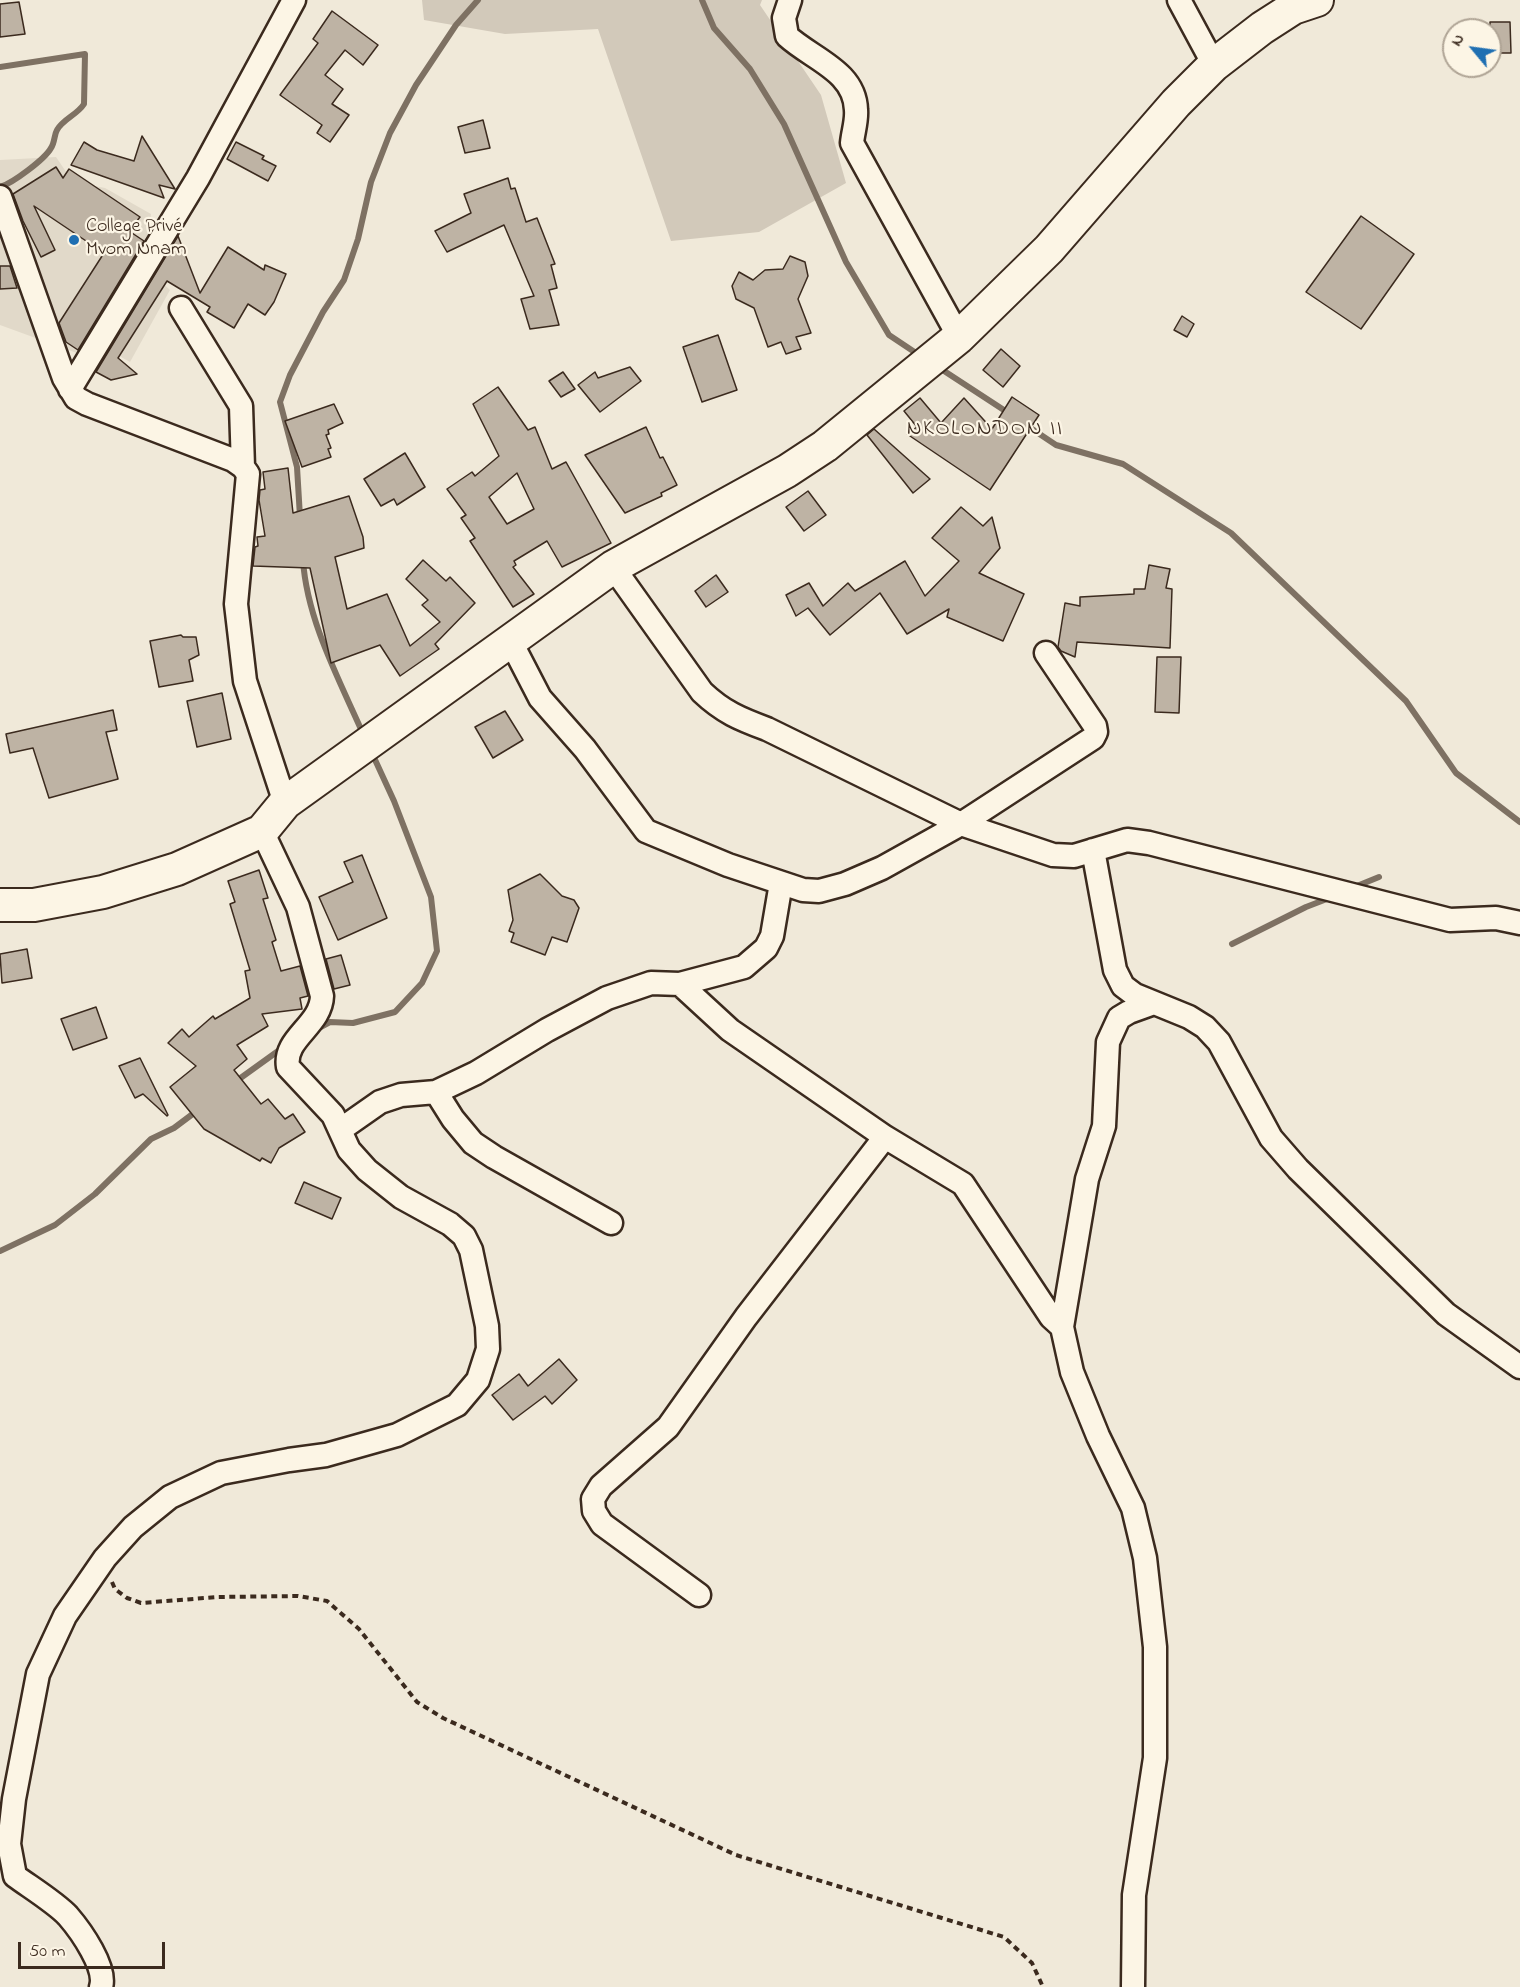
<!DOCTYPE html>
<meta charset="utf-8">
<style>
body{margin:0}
#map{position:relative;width:1520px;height:1987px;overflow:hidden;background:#f0e9d9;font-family:"Indie Flower",sans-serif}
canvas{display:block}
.north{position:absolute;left:1442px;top:18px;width:60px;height:60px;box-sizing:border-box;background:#fcf5e5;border:2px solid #afa495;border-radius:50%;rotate:299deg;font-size:16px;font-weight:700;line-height:24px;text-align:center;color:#3b2a1e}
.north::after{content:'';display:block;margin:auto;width:21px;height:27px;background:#1f6fb2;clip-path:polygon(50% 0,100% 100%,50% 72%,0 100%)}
.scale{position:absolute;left:18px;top:1942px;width:147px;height:27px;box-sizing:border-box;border:3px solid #3b2a1e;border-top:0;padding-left:8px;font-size:18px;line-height:21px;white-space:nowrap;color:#3b2a1e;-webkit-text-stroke:4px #fcf5e5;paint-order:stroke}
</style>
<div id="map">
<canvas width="1520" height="1987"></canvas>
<div class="north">N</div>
<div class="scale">50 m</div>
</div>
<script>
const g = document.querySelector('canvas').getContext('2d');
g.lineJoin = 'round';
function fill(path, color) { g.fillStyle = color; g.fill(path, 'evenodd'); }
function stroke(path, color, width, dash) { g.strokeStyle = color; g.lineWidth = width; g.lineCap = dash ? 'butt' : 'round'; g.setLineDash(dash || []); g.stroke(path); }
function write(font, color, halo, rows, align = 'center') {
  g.font = font + ' "Indie Flower",sans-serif'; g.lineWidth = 4.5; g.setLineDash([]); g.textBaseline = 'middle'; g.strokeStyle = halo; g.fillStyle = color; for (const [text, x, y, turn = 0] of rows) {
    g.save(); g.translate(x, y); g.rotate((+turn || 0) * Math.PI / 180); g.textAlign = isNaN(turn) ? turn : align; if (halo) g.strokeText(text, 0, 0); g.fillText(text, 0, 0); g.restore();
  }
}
const built = new Path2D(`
 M56,157L73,182L105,188L151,214L145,266L170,290L130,362L96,343L85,356L0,325V160Z`);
const green = new Path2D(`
 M422,0H762L760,5L821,95L846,183L759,232L671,241L598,29L505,34L424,20Z`);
const stream = new Path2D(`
 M702,0L714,28L750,69L784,124L846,262L889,335L922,357
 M0,67L85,54L84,104C77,115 63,119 57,130C54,135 55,142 51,148C45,159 13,183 0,187
 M938,367L1010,414
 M1026,425L1056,445L1123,464L1231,533L1406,701L1456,773L1520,822
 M300,517L297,467L280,402L290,375L323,312L344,280L358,239L371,182L390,133L416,85L456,25L478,0
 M303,560C307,621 340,681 364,736
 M1352,888L1379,877
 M1232,944L1306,907L1332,897
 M315,1030L330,1022L353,1023L395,1012L422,983L437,951L431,897L394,801L371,751
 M235,1082L285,1046
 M0,1251L55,1225L95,1194L151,1139L174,1128L198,1110`);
const building = new Path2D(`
 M19,2L25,34L0,37V4Z
 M332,11L378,45L363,65L345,50L325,75L343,89L332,104L349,115L330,142L317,133L322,125L280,95L318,43L313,39Z
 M1490,22H1510L1511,53H1490Z
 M483,120L490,148L465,153L458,127Z
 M142,136L175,189L159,185L164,198L71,165L84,142L97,150L134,161Z
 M236,142L264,156L262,159L276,166L268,181L227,159Z
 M56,167L63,178L69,169L140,217L129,231L144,241L78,350L66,342L59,323L104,253L34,206L55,250L41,257L23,221L13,194Z
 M508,178L511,189L515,188L526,222L537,218L555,264L551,265L557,288L549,290L559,325L530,329L521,299L534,296L504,225L447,252L435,231L471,213L464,194Z
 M1361,216L1414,254L1361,329L1306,292Z
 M178,236L200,293L228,247L264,270L265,265L286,274L274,302L265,315L248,304L234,328L207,312L210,307L167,281L118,358L137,374L111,380L96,372Z
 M790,256L805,262L808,276L798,299L811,333L796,337L801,349L786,354L781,342L768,347L754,308L736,299L732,286L739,272L753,280L765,270L783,269Z
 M0,266H10L17,288L0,289Z
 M1182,316L1194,324L1187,337L1174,330Z
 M718,335L737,390L702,402L683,347Z
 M1001,349L1020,366L1003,387L983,370Z
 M630,367L641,381L600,412L578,385L595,372L598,378Z
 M563,372L575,389L561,397L549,381Z
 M498,387L528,430L535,427L552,469L566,462L611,543L562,567L547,541L514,561L516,565L513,567L534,594L513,607L470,541L475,538L461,518L466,515L447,489L472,472L475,476L499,456L473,404ZM517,473L534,509L507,524L489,497Z
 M1012,397L1039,415L990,490L907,434L917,427L904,411L920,398L941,423L964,398L992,429Z
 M334,404L343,423L328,430L329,434L326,435L331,448L328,449L331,457L302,467L285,421Z
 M646,427L660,458L663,457L677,485L661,493L662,496L625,513L585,455Z
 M874,429L930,479L913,493L867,435Z
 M405,453L425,487L397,505L394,499L381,506L364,479Z
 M288,468L293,513L349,496L363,537L364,548L335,557L347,609L387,594L410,646L440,622L422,605L428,600L406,579L423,560L446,581L450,577L475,603L435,644L439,649L400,676L380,645L331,663L310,568L253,566L255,547L258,546L257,537L265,536L259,500L260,490L265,489L263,472Z
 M808,491L826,515L804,531L786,507Z
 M961,507L983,526L992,517L1000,548L979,573L1024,594L1003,641L947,617L949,609L907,634L880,593L830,635L808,608L796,616L786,595L809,583L823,606L848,583L855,591L905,561L925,596L959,561L932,538Z
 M1149,565L1170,569L1166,588L1172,589L1170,648L1077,642L1075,657L1061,651L1058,647L1065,603L1080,606V597L1134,594V589H1145Z
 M716,575L728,592L706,607L695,591Z
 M181,635L183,637H196L199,655L189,660L193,681L159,687L150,641Z
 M1157,657H1181L1179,713L1155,712Z
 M222,693L231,739L197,747L187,701Z
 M113,710L117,730L106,732L118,779L49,798L33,748L10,753L6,734Z
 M505,711L523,740L493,758L475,727Z
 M362,855L387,918L338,940L319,897L353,882L344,862Z
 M259,870L268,898L263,899L276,940L272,942L281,971L300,966L308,996L300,998L302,1009L262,1014L268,1026L237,1045L247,1059L234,1070L261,1104L268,1099L285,1119L293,1114L305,1132L279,1148L271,1163L262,1158L260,1161L204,1129L170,1087L196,1066L168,1043L182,1029L189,1037L213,1016L215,1019L250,998L245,971L250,970L230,904L235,902L228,881Z
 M540,874L562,896L574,900L579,908L567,942L552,937L545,955L511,942L514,933L509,931L513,920L508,890Z
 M27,949L32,978L2,983L0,954Z
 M341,955L350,985L334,989L326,959Z
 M96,1007L107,1038L73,1050L61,1019Z
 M140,1058L168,1115L167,1116L143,1094L135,1098L119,1066Z
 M304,1182L341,1198L332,1219L295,1203Z
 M559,1359L577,1380L552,1404L545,1396L513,1420L492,1395L519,1374L528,1386Z`);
const path = new Path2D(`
 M112,1582L115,1589L127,1598L141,1603L218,1597L298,1596L327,1601L359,1629L417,1702L443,1718L736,1855L1004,1937L1032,1963L1043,1987`);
const street = new Path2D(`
 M790,0L784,18L787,36C812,59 855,71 856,110C857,121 853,132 852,143L959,337
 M1179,0L1214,65
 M0,197L64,378L76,398L87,404L233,460L243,467L248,474L236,604L245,681L285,803
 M181,308L241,406L243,467
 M70,389L198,178L294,0
 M613,567L702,692C723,712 740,719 767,729L961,824L1053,855L1074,856L1127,840L1149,843L1450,920L1496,918L1520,923
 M510,640L540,698L585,749L646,831L728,865L803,890L819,891L845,884L882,868L961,824L1093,738L1096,732L1095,726L1046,653
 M1093,850L1115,970L1123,986L1135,995L1189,1017L1205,1027L1219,1042L1271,1138L1298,1169L1446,1314L1520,1367
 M680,984L730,1030L885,1137L963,1184L1051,1317L1062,1327
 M436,1092L453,1119L473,1143L494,1157L611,1223
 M340,1130L380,1102L401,1095L436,1092L476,1073L547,1030L607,998L651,983L680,984L744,967L766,948L772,936L781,883
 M699,1595L602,1524L594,1511L593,1499L601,1486L668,1427L746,1317L885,1137
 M101,1987C107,1968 81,1931 68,1916C56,1903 30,1887 15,1876L9,1844L14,1799L38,1674L65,1616L105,1558L133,1527L170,1497L221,1473L289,1460L326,1455L397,1435L457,1405L478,1380L488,1349L487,1326L471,1250L464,1236L450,1224L401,1197L367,1170L349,1150L333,1115L288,1067C283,1038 321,1026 322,996L298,907L262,831
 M1133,1987L1134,1895L1155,1758V1647L1145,1558L1133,1508L1098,1436L1072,1372L1062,1327L1087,1179L1104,1126L1108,1042L1119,1018L1129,1012L1154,1003`);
const secondary = new Path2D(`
 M0,905H34L103,892L177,869L262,831L285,803L613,567L787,471L825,446L959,337L1049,249L1176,103L1214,65L1262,28L1293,8L1317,0`);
const markers = [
 [74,240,6,"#1f6fb2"]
];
const poiNames = [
 ["College Privé",86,228],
 ["Mvom Nnam",86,251]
];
const quarterNames = [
 ["NKOLONDON II",985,430]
];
fill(built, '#e1d9c9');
fill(green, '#d2c9ba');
stroke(stream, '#7e7163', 6);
fill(building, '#beb3a4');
stroke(building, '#3b2a1e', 1.5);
stroke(street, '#3b2a1e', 27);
stroke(secondary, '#3b2a1e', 36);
stroke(path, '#3b2a1e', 4, [6, 4.5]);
stroke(street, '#fcf5e5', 22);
stroke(secondary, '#fcf5e5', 32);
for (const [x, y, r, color] of markers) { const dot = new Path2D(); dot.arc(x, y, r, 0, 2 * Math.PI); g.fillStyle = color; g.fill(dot); stroke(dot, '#fcf5e5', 2); }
write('20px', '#3b2a1e', '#fcf5e5', poiNames, 'left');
g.letterSpacing = '1.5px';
write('22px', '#3b2a1e', '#fcf5e5', quarterNames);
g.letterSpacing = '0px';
</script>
